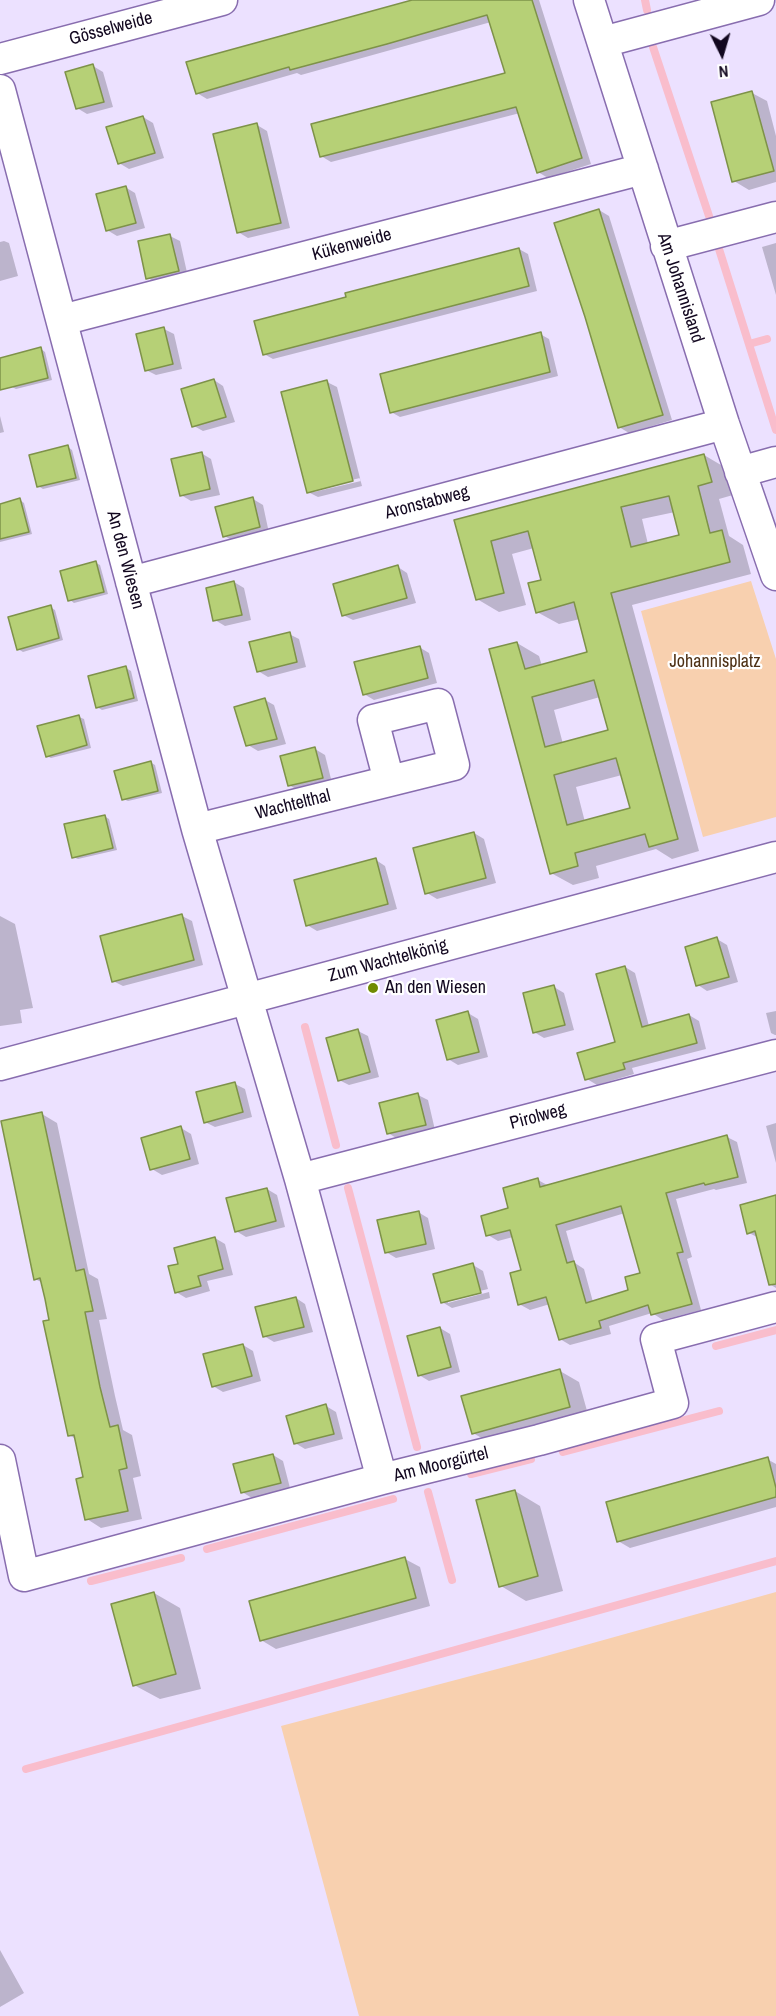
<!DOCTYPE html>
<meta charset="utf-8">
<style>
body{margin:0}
#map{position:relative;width:776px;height:2016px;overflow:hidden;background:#ece1ff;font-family:"Archivo Narrow",sans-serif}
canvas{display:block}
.north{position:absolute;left:692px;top:24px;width:60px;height:60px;-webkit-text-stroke:4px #fff;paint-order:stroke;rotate:175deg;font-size:16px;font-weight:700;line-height:24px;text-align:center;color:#12071f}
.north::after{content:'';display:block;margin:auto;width:21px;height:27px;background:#12071f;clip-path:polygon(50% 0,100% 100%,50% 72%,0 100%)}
</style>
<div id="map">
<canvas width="776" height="2016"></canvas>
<div class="north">N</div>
</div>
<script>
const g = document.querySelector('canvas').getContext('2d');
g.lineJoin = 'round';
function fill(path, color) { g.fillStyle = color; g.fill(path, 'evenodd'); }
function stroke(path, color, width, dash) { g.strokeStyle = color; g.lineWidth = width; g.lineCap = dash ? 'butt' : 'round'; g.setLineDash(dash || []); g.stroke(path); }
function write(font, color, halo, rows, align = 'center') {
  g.font = font + ' "Archivo Narrow",sans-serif'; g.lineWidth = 4.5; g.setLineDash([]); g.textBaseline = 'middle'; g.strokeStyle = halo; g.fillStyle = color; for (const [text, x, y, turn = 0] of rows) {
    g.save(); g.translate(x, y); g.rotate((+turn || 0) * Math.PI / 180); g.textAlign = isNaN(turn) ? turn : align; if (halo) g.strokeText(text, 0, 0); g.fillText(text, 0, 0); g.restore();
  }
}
const green = new Path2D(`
 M751,581L776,659V817L703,837L641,611Z
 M776,1592V2016H359L281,1726L539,1658Z`);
const shadow = new Path2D(`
 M414,0H539L591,164L548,178L538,172L520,113L331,162L321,156L507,74L491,22L301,75L297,73L207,99L197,93Z
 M93,66L103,72L113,107L87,114L77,108Z
 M752,93L767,101L776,136V182L749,190L734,181Z
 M143,117L153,123L164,158L129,169L119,163Z
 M257,125L267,131L290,228L248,238L238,232Z
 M125,187L135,193L145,228L117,236L107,230Z
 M599,210L609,216L672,420L629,433L619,427L556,224Z
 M170,236L180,241L188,277L158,284L148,278Z
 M4,241L9,243L18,276L0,281V242Z
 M776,243V295L762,247Z
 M519,249L528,254L537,291L273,359L264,354L348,298Z
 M164,329L174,334L182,369L156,375L146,370Z
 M540,334L549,339L558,376L400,417L391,412Z
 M41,349L45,352L52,380L16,389L12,387Z
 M214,380L223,386L235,422L203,431L194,426Z
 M327,382L337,387L362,486L318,497L308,492ZM360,478L361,481L314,492V489Z
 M0,416L4,432L0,433Z
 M68,447L72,450L80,480L43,489L38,486Z
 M201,453L211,459L220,495L191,501L181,495Z
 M704,455L726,468L733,495L719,499L729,536L743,545L751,574L632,605L699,851L672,859L656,849L596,866L599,878L573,885L551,873L517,643L539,656L542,666L589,653L580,619L559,624L537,612L543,581L534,548L512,554L526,605L499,612L477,599L456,522ZM675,512L681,536L648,544L642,519ZM600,697L610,731L563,744L554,710ZM622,775L632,809L585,822L576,787Z
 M253,499L263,505L269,533L234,541L224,536Z
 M20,500L24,503L32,534L0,542V506Z
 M96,563L100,565L108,594L74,603L70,600Z
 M398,567L407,573L416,603L353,620L343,615Z
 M234,582L244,588L251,620L225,626L215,620Z
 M50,607L55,610L63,640L23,652L18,649Z
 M289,634L299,639L306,667L268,677L258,671Z
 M419,647L429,653L437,683L374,700L364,694Z
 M126,668L131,671L138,701L102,710L97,707Z
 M265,700L274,705L286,744L258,751L248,745Z
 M79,717L84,719L91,748L51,758L47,756Z
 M315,749L325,755L332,783L299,791L289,785Z
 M150,762L155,765L162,793L128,801L123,799Z
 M104,816L109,819L117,850L78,859L73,857Z
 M474,833L484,839L496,883L437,899L427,893Z
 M376,860L385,866L397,909L317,931L307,925Z
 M0,916L15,924L33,1008L20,1010L22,1023L0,1026Z
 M182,916L192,921L203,965L123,986L113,981Z
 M717,939L727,945L738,982L707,991L698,985Z
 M625,967L635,973L649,1026L689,1015L699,1021L706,1049L632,1068L634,1074L597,1085L587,1079L616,1043Z
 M554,987L564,993L574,1030L544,1038L534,1032Z
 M776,1011V1035H775L771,1033L766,1013Z
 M468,1013L478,1019L488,1057L458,1065L448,1059Z
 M358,1031L368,1036L379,1077L349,1085L339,1080Z
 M235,1084L245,1089L252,1117L215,1127L205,1122Z
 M418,1095L428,1100L435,1130L398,1139L388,1133Z
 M42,1114L57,1123L89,1274L98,1279L107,1319L99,1320L115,1396L123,1430L132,1435L141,1476L133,1478L142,1519L101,1528L87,1519L85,1479L76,1439L69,1435L51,1321L43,1283L35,1279Z
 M776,1123V1163L766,1126Z
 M181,1128L191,1134L199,1164L162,1175L152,1169Z
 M727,1137L737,1142L747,1183L716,1190L714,1189L676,1199L692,1257L687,1259L701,1310L663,1320L652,1313L609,1326L611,1334L570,1345L560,1339L550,1304L530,1310L519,1304L522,1271L513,1237L498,1241L488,1235L538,1180L549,1186ZM625,1213L642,1274L630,1291L593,1302L584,1269L575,1263L566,1231Z
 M267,1189L277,1195L285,1227L246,1237L236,1231Z
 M776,1196V1288L771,1285L759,1238L749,1233Z
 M418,1212L428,1218L435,1249L396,1258L386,1252Z
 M215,1238L225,1244L233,1275L207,1281L210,1291L186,1298L176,1292L180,1265Z
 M473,1265L483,1271L488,1289L448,1299V1303L489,1292L490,1298L452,1308L442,1302Z
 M296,1298L305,1304L313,1332L274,1342L264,1336Z
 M440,1328L450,1334L460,1372L429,1381L419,1375Z
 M243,1345L253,1351L261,1381L223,1392L213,1386Z
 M560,1371L579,1382L589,1418L492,1444L473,1433Z
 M326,1406L336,1412L343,1439L305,1449L295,1443Z
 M273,1455L283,1461L290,1488L252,1498L242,1492Z
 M767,1459L776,1464V1507L630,1548L618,1541Z
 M515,1491L540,1506L563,1591L526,1601L501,1586Z
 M405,1559L420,1567L430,1606L276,1649L261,1640Z
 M154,1593L180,1608L201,1689L160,1699L134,1685Z
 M0,1950L24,1993L0,2007Z`);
const stream = new Path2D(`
 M645,0L647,10
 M653,47L709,216
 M719,249L776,430
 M749,344L767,339
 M305,1027L336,1145
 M348,1188L417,1447
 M716,1346L776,1330
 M563,1452L719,1411
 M471,1474L531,1459
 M428,1492L452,1580
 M207,1549L393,1499
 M91,1581L181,1558
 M26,1769L776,1561`);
const building = new Path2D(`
 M412,0H532L582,158L537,173L516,107L320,157L311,124L505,73L487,15L387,44L290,70L289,67L196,94L186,62Z
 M93,64L104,102L76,109L65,72Z
 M752,91L774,171L732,182L711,102Z
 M143,116L155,153L118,164L106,127Z
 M257,123L281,223L237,233L213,134Z
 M126,186L136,223L106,231L96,194Z
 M599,209L663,415L618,428L585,317L554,223Z
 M170,234L179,271L146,279L138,241Z
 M519,248L529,286L263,355L254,321L346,297L345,293Z
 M164,327L173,364L145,371L136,334Z
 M541,332L550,372L390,413L380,374Z
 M41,347L48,378L0,390V358Z
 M214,379L226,417L192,427L181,389Z
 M327,380L353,481L307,493L281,392Z
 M68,445L76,478L37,487L29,455Z
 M202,452L210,489L180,496L171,459Z
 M704,454L712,482L698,486L710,533L722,530L730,562L611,593L678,839L649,847L645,834L575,853L578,866L550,874L489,649L517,642L525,669L587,652L574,602L536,613L528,583L541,580L528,531L491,541L504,593L476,600L454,520ZM669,496L679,535L631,547L621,507ZM594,680L608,730L545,747L532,697ZM616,758L630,808L567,825L554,775Z
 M253,497L260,527L223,537L215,507Z
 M20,498L29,532L0,539V504Z
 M96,561L104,592L68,601L60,571Z
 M398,565L407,598L342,616L333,584Z
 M234,581L242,615L213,621L206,588Z
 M51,605L59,638L17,650L8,617Z
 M290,632L297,662L257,672L249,642Z
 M420,646L428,678L363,695L354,662Z
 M126,666L134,698L96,708L88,676Z
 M265,698L277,739L246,746L234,707Z
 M79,715L87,745L46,757L37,726Z
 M315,747L323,778L288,786L280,756Z
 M151,761L158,791L122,800L114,771Z
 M105,815L113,848L72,858L64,824Z
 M474,832L486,878L425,894L413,848Z
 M376,858L388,904L306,926L294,880Z
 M182,914L194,960L112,982L100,936Z
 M717,937L729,977L696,986L685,947Z
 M625,966L642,1027L689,1014L697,1043L623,1063L625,1069L585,1080L577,1053L615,1042L596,974Z
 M554,985L565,1025L533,1033L523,993Z
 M468,1011L479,1052L447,1060L436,1020Z
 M358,1029L370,1072L338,1081L326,1038Z
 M235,1082L243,1112L204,1123L196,1092Z
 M418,1093L426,1125L387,1134L379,1103Z
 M42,1112L76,1271L84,1269L93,1311L85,1312L100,1387L110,1427L118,1425L127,1468L119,1470L128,1511L85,1520L76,1479L83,1477L74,1435L68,1436L43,1321L49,1320L45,1299L40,1278L34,1280L1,1121Z
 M181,1126L190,1159L150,1170L141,1138Z
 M727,1135L738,1177L705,1185L704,1183L666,1193L683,1252L677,1253L692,1304L651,1315L648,1305L599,1321L601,1328L559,1340L546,1297L518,1305L510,1273L521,1270L510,1230L486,1236L481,1216L508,1208L503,1188L538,1178L540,1187ZM621,1206L640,1273L625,1277L628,1290L586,1303L574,1261L567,1263L556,1225Z
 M267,1188L276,1221L235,1232L226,1198Z
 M776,1195V1284L769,1285L755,1231L747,1234L740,1205Z
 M419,1211L426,1244L385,1253L377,1220Z
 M215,1237L223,1269L198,1276L201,1286L175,1293L168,1266L178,1264L174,1248Z
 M473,1263L481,1293L441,1303L433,1274Z
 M296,1297L304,1327L263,1337L255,1307Z
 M440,1327L451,1367L418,1376L407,1336Z
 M243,1344L252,1376L212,1387L203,1354Z
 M560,1369L570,1407L472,1434L461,1396Z
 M326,1404L334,1434L294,1444L286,1416Z
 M273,1454L281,1483L241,1493L233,1464Z
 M768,1457L776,1488V1497L617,1542L606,1502Z
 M515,1490L538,1576L499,1587L476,1500Z
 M405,1557L416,1598L260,1641L249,1601Z
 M154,1592L176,1674L133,1686L111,1604Z`);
const minor = new Path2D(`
 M589,0L724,424L776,575
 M603,42L759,0
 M0,59L222,0
 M0,90L197,829L300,1179L382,1479
 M666,246L776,217
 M62,320L643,169
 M740,472L776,462
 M131,582L724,424
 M197,829L454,765L438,704L373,720L389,781
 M0,1065L776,857
 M300,1179L776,1055
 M0,1460L24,1576L382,1479L539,1440L673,1403L656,1339L776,1307`);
const markers = [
 [373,988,6,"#708b02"]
];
const streetNames = [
 ["Gösselweide",111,29,-15],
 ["Kükenweide",352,245,-15],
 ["Am Johannisland",680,288,72],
 ["Aronstabweg",427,503,-15],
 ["An den Wiesen",125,560,75],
 ["Wachtelthal",293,805,-14],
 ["Zum Wachtelkönig",388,961,-15],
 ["Pirolweg",538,1117,-15],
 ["Am Moorgürtel",441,1465,-14]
];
const parkNames = [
 ["Johannisplatz",715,662]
];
const poiNames = [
 ["An den Wiesen",385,988]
];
fill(green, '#f8d0af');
fill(shadow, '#0003');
stroke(stream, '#f9bdcc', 8);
fill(building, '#b6d076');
stroke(building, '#7e9249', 1.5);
stroke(minor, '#886daf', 33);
stroke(minor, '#fff', 30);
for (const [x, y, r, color] of markers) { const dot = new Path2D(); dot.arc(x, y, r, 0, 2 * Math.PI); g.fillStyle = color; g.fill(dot); stroke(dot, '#fff', 2); }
write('18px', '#12071f', '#fff', streetNames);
write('18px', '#4e3115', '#fff', parkNames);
write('18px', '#12071f', '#fff', poiNames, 'left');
</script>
